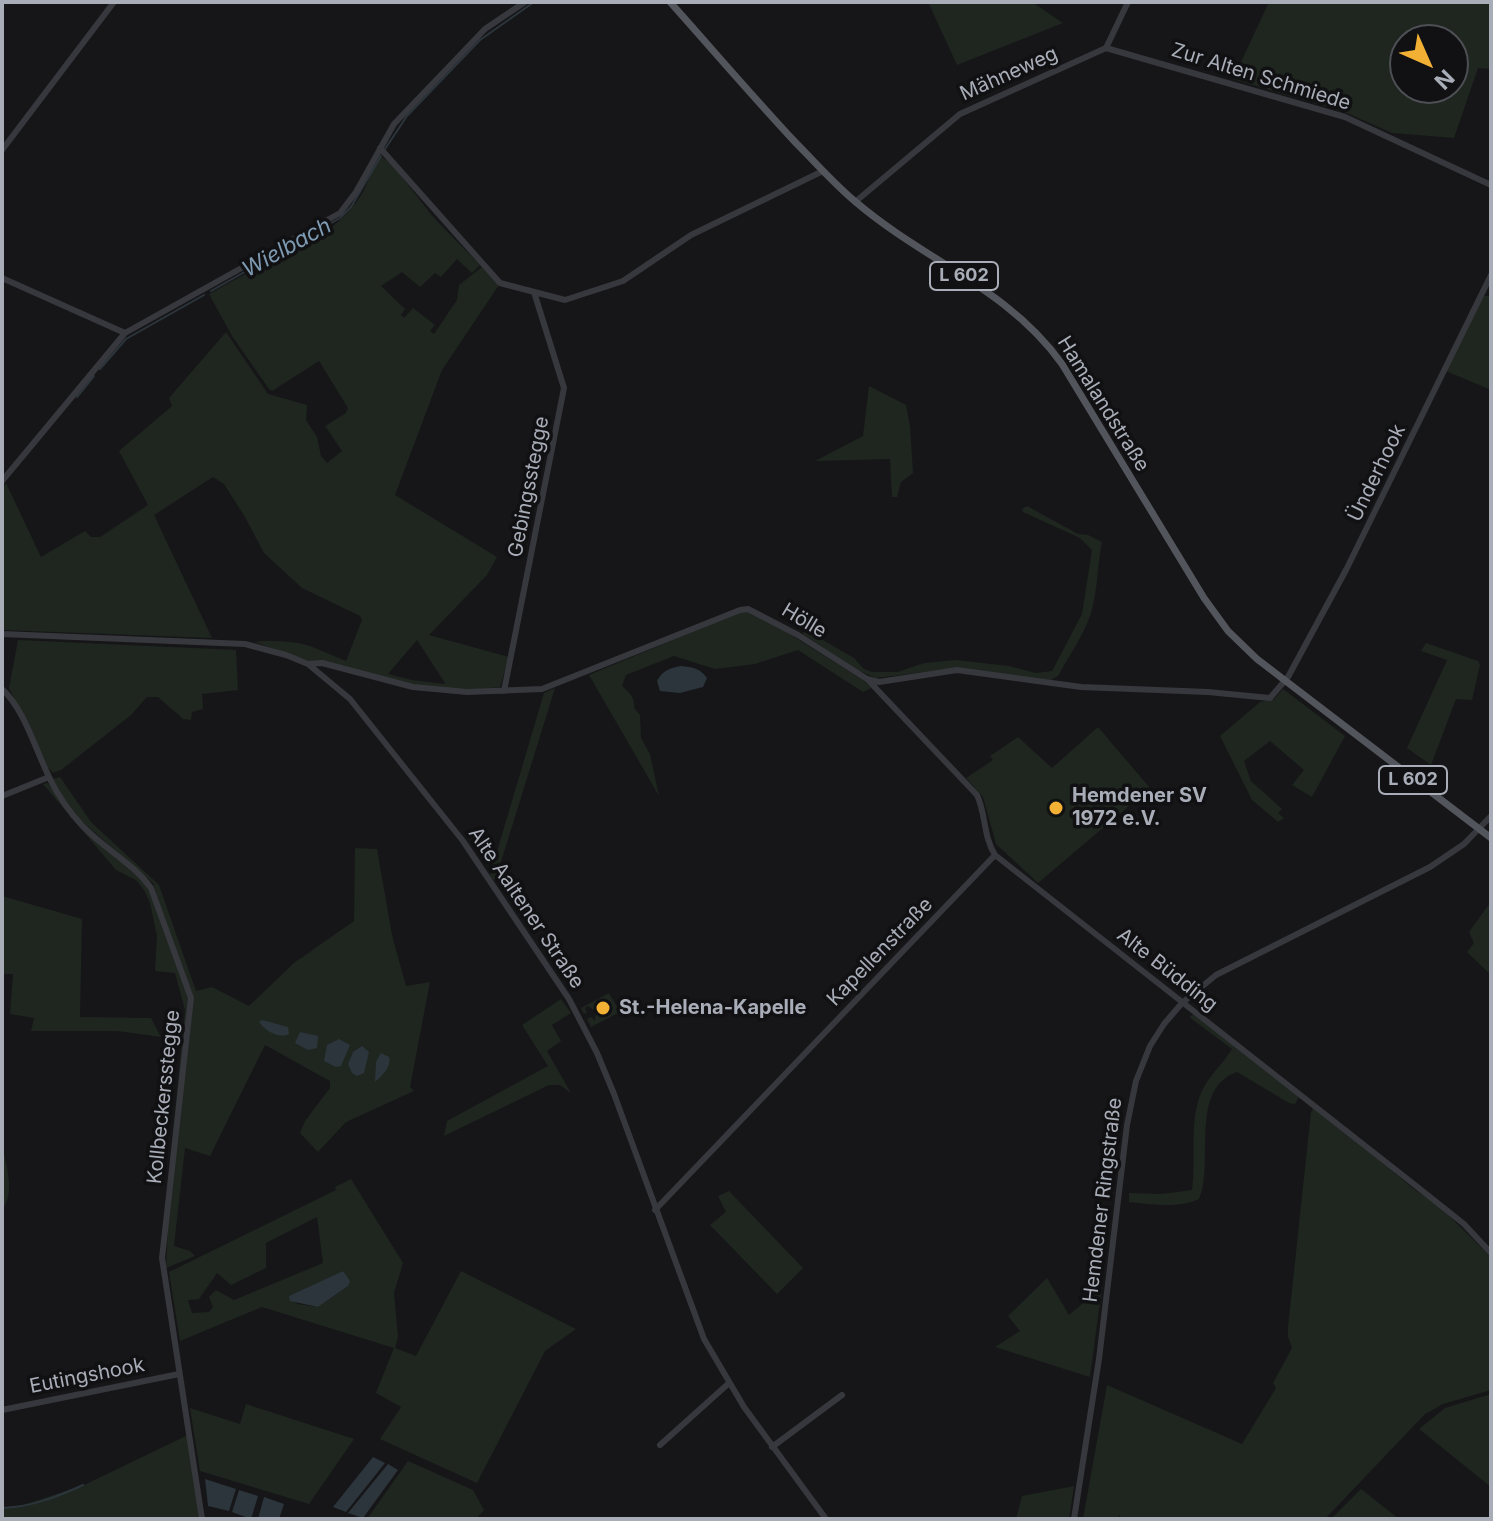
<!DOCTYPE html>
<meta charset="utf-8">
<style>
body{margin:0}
#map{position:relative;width:1493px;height:1521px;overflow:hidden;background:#161618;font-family:Inter,sans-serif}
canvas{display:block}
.frame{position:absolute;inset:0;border:4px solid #a8adb8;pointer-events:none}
.north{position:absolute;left:1389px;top:24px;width:80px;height:80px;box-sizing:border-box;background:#111113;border:2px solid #4d4f55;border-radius:50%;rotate:135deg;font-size:22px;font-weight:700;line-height:32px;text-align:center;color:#a8adb8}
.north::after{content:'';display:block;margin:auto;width:28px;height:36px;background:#f2b134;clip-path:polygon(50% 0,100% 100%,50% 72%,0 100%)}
</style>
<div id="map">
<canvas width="1493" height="1521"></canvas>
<div class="frame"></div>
<div class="north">N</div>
</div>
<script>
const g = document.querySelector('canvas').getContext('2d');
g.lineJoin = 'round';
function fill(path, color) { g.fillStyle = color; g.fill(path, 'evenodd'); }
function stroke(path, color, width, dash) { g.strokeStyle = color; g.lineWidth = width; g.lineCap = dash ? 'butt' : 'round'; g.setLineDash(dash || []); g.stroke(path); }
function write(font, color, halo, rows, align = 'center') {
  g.font = font + ' Inter,sans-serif'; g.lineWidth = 7; g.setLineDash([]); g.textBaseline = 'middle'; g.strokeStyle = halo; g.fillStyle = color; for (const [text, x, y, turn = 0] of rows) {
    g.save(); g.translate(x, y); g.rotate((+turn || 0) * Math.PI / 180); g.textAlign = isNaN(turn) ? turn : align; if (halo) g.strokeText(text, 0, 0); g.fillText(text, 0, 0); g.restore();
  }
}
const green = new Path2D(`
 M928,2H1032L1063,23L957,65Z
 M1269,2H1491V69L1478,68L1454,138L1392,133L1347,113L1233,79ZM1405,40H1453V88H1405Z
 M381,157L390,162L434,218L480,265L472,273L457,259L441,277L435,273L420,287L402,272L381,286L405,309L401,315L404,318L413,308L435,325L430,331L434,334L457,300L459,285L482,267L499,285L442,370L395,495L497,557L487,575L429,635L509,657L500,687L468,690L413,686L308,661L255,642C272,640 299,641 315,648C326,652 335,657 346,661L362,620L360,616L302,588L264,553L245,517L224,484L213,477L154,515L212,638L2,630V488L6,483L41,557L85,531L91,537H100L148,505L119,451L172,406L169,398L226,332L268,394L307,405L306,420L317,437L321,456L327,463L342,451L325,426L346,413L348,408L319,361L272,391L269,389L232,336L209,294L332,227C344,217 355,206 363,192C370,180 371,166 381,157ZM417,640L445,683V684L412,680L388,674Z
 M1483,296H1491V390L1446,371Z
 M869,386L906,405L910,426L913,473L901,482L897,497H892L890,459L815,461L863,436Z
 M1027,506L1078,534L1088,535L1102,542C1097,566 1098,590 1091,613C1084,635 1069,656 1058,676L1051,680L957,668L876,678L855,669L803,634L804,629L854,658L864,669L872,672H898L924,663L956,660L1009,666L1036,673L1052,671L1082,614L1092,550L1080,538L1023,512L1022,509Z
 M748,611L756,613L863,680L871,688L863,692L798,650L755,664L715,669L674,656L626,675L622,686C629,692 636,699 634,708L640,715L641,738L650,754L659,796L589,675L740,612Z
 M18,640L236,650L238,690L202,694L203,709L192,712L191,720L183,719L158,697H147L131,715L61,770L53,773L47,766L9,688Z
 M1426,643L1478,661L1480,665L1472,700L1456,699L1431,765L1407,748L1447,660L1421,651Z
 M555,688L496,878L493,880L490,875L544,693Z
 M1283,689L1345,736L1312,797L1292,785L1304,770L1270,741L1244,761L1251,781L1282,809L1278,813L1284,818L1278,822L1252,800L1220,736L1260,702L1274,699Z
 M1098,727L1150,788L1038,883L996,844L983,797L966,778L993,760L990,756L1018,737L1052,768Z
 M60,777L91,822L159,885L196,991L212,987L249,1006L294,963L354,921L355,848L377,849L392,935L406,986L430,982L410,1087L414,1091L346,1122L318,1152L300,1133L305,1121L330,1088V1081L265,1045L210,1156L185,1148L174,1246L190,1251L195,1256L166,1268L172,1143L185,1010L175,973L155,971L157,936L150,903L144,890L136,880L116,870L43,784L48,783L60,801L148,886L181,976L153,883L78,818L55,786L53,779Z
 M2,896L82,919L80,1017L151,1018L161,1037L118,1031H31L34,1018L10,1014L13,974H2Z
 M1490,903L1491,904V975L1467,952L1474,943L1469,932Z
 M609,993L620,1012L591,1027L587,1019L591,1017L595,1021L596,1012L610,1009L608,1003L596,1008L595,1011L588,1006L585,1008L587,1013L584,1014L581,1008Z
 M561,999L571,1013L552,1025L561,1041L547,1051L571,1093L560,1085H549L444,1136L447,1121L548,1066L522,1025Z
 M1194,1014L1299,1097L1295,1104L1289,1103L1237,1072C1188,1089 1215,1164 1199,1199C1177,1209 1152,1204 1129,1202V1193L1162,1194L1192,1190C1197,1156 1187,1116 1205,1085C1213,1072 1224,1062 1232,1049L1189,1017Z
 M1314,1107L1414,1189L1439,1206L1491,1257V1390L1443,1404L1425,1414L1325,1519H1123L1119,1515V1519H1083L1107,1385L1242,1444L1276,1388L1273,1383L1292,1348L1288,1337V1327L1311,1112Z
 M2,1144C6,1166 16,1191 2,1210Z
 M351,1179L403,1263L394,1293L398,1337L395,1348L416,1356L461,1271L576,1329L545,1351L477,1483L380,1439L401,1407L376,1393L394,1348L262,1307L180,1341L169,1272L336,1190L335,1187ZM317,1217L323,1263L234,1300L216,1290L209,1297L213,1307L209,1312L192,1313L188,1300L199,1299L217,1273L231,1285L266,1268V1243ZM343,1271L348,1286L318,1307L297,1304L290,1296Z
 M729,1191L803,1268L777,1294L710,1225L726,1212L718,1196Z
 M1047,1278L1069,1315L1102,1287L1090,1377L995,1347L1020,1331L1008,1316Z
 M1491,1394V1487L1419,1429L1445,1408Z
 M246,1404L354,1439L309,1504L200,1471L190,1408L240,1424Z
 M188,1435L200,1519H2V1507L20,1506L84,1485Z
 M408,1461L473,1490L484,1510L476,1519H367Z
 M1074,1486L1069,1519H1016L1022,1496Z
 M1361,1489L1399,1519H1331Z`);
const water = new Path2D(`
 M681,666C692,667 700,668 707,678L703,687L680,693L660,691L657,681C663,670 670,668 681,666Z
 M262,1020L288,1027L289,1034C279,1039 265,1031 259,1022Z
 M300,1032L318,1036L317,1048L308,1050L295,1043Z
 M339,1039L350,1045L341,1066L336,1067L324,1061L327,1045Z
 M362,1046L369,1052L364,1073L357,1076L352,1073L348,1064L353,1052Z
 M381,1053L389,1057C392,1066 382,1076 375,1082L376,1062Z
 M343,1271L350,1281L348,1286L318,1307L290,1301L289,1296Z
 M373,1457L385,1463L346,1512L333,1507Z
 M388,1464L398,1470L363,1518L348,1513Z
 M205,1479L236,1489L229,1511L208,1506Z
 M239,1490L258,1496L251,1519L232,1512Z
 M264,1497L284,1504L279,1519H258Z`);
const stream = new Path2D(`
 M385,149L407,116L480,40L534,2
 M211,291L340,218L351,207L381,156
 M100,369L126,339L204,295
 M77,397L94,376
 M2,1508C31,1507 57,1497 83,1485`);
const minor = new Path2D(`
 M1106,48L1345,117L1491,185
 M380,148L500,283L565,300L623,281L691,235L823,171
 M2,150L114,2
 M855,202L960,114L1106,48L1128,2
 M2,278L125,333
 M2,481L125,333L340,213L356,192L394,124L485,29L525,2
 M2,634L245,644L286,655L308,664L350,699L463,841L569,999L597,1053L614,1094L704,1339L744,1407L826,1519
 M308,664L322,663L413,687L467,692L542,689L740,610L748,609L798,635L867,679L879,682L957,670L1081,687L1208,692L1270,698L1288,677L1346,570L1491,275
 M867,679L977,795C986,814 983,836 995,855L1415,1185L1464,1224L1491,1253
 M2,689C28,713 38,761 57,792C66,807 78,823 92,835C112,853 135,866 151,888L191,998L162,1258L202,1519
 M504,691L564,388L534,292
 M2,796L49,777
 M655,1210L995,855
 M2,1410L179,1374
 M660,1445L728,1384
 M772,1447L842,1395
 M1074,1519L1099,1359L1127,1125L1136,1081L1150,1046L1164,1024L1182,1003L1216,975L1430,867L1464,844L1491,816`);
const major = new Path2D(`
 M670,2C712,49 753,97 796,143C816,163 835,185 857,203C924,260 1010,290 1062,364L1204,598L1228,631L1257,659L1491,838`);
const markers = [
 [1056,808,8,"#f2b134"],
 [603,1008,8,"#f2b134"]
];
const shields = [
 [964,276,68],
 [1413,780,68]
];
const shieldNames = [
 ["L 602",964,276],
 ["L 602",1413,780]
];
const streetNames = [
 ["Mähneweg",1009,74,-24],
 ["Zur Alten Schmiede",1261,77,17],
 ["Hamalandstraße",1103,404,58],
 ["Ünderhook",1377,473,-64],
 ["Gebingsstegge",529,487,-79],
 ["Hölle",804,621,31],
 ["Alte Aaltener Straße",526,908,56],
 ["Kapellenstraße",880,952,-46],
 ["Alte Büdding",1167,970,38],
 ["Kollbeckersstegge",164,1097,-84],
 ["Hemdener Ringstraße",1103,1200,-83],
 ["Eutingshook",87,1376,-11]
];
const poiNames = [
 ["Hemdener SV",1072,796],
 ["1972 e.V.",1072,819],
 ["St.-Helena-Kapelle",619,1008]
];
const waterNames = [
 ["Wielbach",287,248,-29]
];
fill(green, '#1e261f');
fill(water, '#2c353c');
stroke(stream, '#2c353c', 2);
stroke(minor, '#37383d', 6);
stroke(major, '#53555c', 7);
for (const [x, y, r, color] of markers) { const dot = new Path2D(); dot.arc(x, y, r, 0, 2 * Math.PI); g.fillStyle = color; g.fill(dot); stroke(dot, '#111113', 3); }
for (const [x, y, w] of shields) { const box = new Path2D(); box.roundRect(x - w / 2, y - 14, w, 28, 6); g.fillStyle = '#111113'; g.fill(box); stroke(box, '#a8adb8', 2); }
write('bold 18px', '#a8adb8', null, shieldNames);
write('20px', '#a8adb8', '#111113', streetNames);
write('bold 20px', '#a8adb8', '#111113', poiNames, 'left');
write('italic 22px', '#7f9bb3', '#111113', waterNames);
</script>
